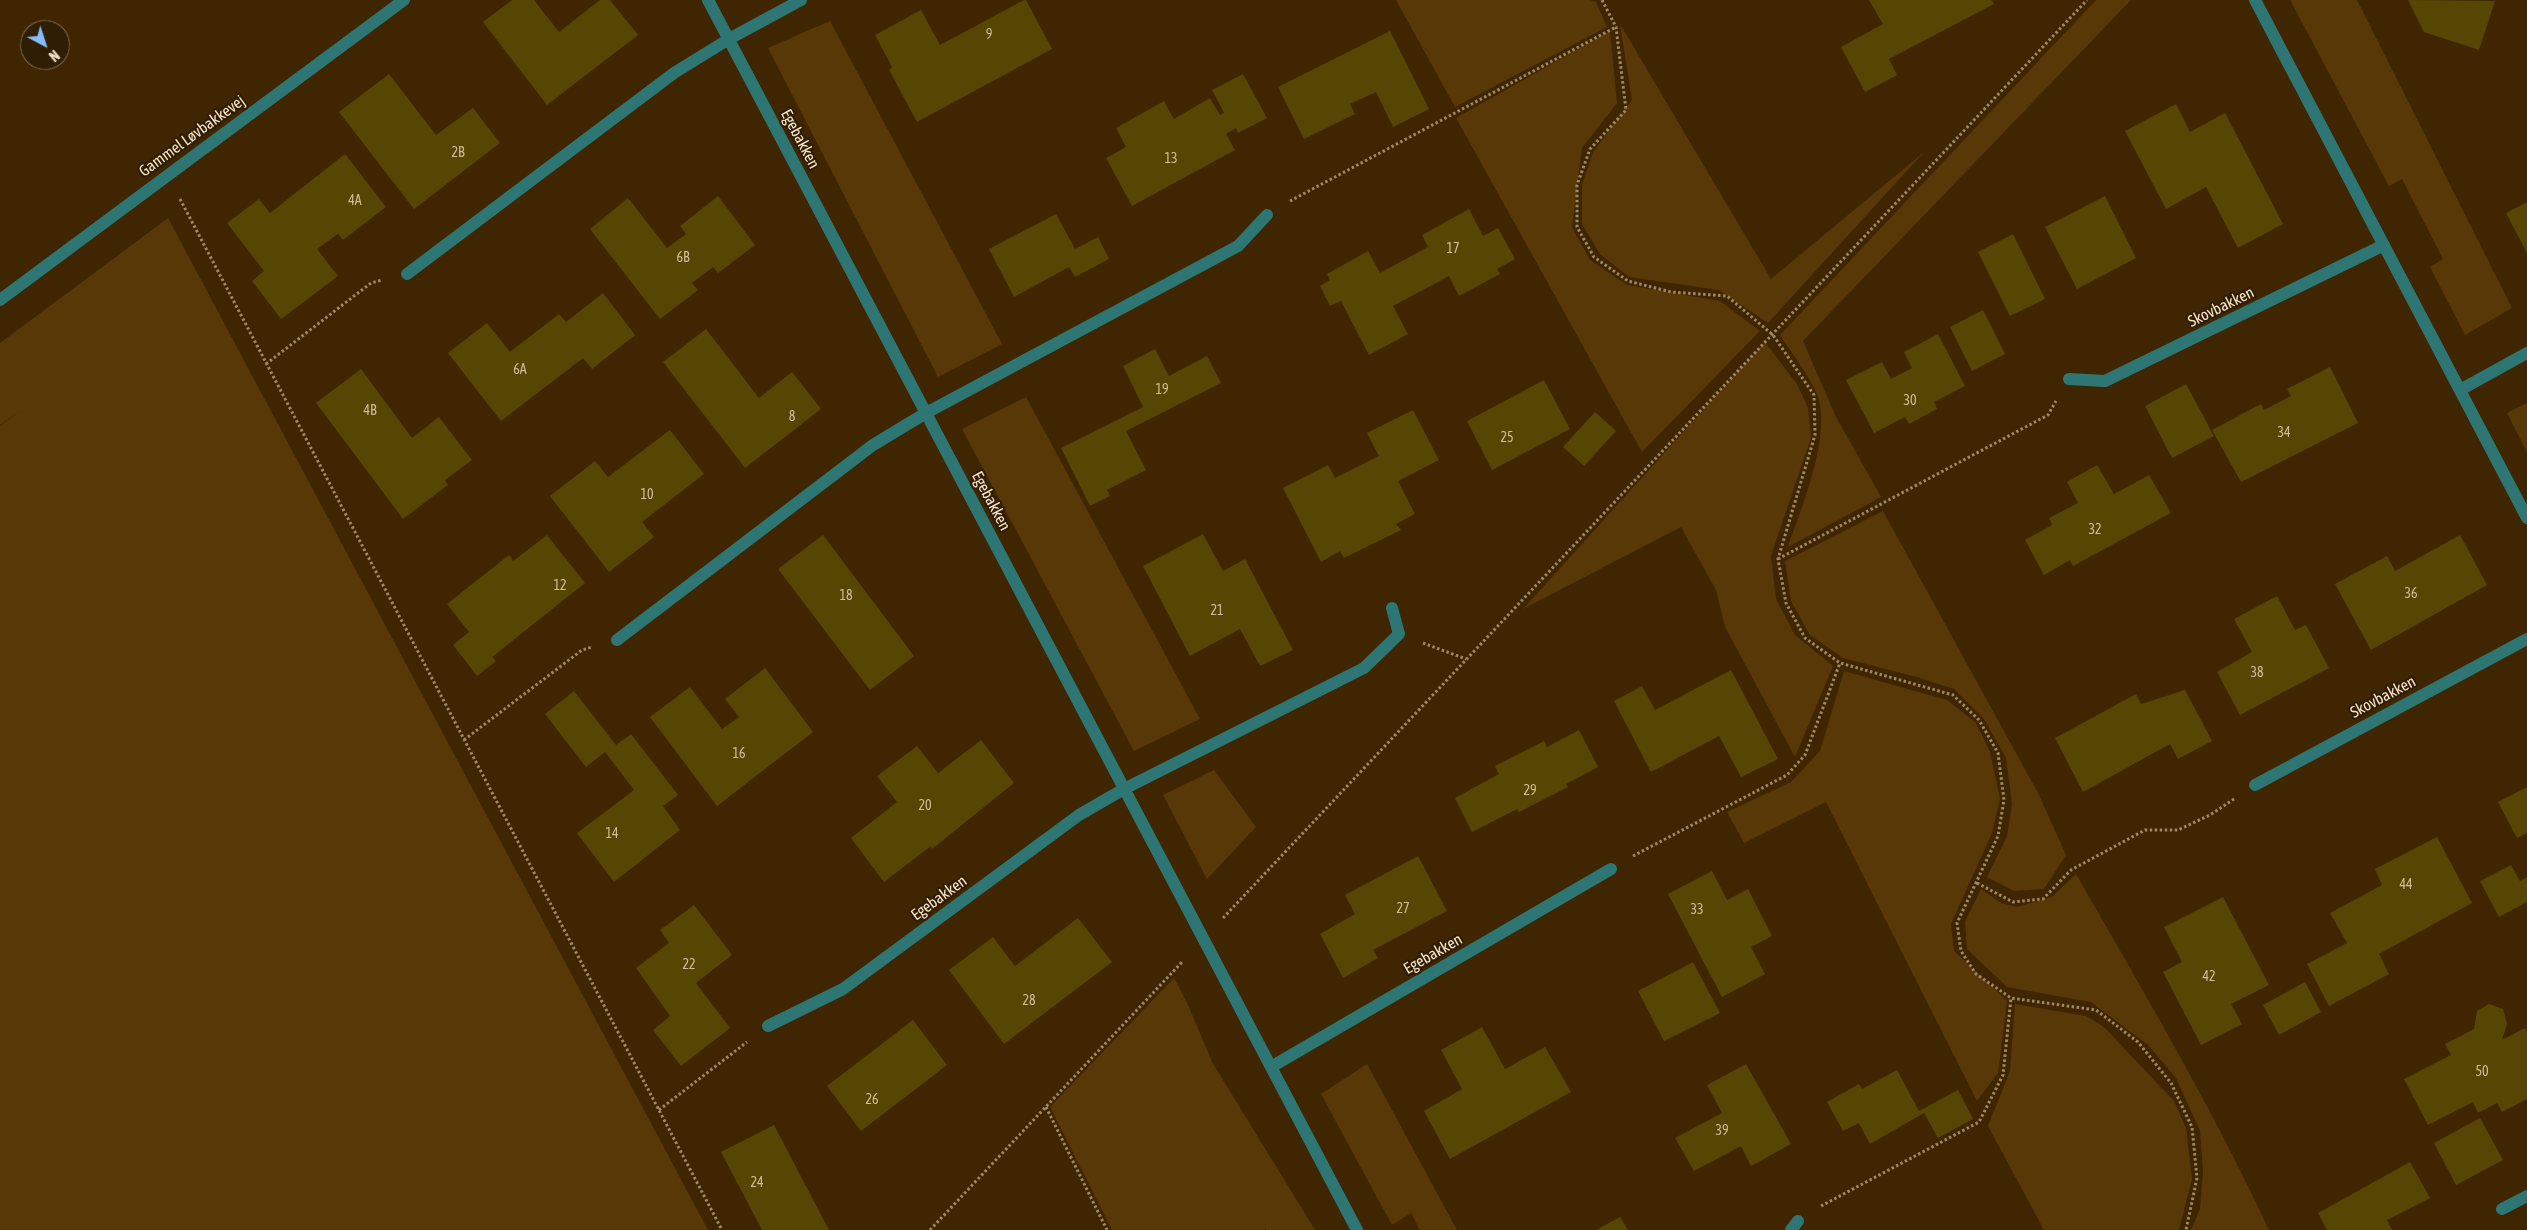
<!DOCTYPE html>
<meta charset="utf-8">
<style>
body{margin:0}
#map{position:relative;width:2527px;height:1230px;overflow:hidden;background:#3f2600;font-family:"Asap Condensed",sans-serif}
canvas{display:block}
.north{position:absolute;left:20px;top:20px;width:50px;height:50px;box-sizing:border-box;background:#301e04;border:1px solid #806d54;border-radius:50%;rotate:140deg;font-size:14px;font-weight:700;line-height:20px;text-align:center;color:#f9e4cb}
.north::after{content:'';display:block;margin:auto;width:18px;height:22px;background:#84bcfb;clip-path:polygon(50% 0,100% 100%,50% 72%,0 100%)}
</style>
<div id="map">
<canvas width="2527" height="1230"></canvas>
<div class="north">N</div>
</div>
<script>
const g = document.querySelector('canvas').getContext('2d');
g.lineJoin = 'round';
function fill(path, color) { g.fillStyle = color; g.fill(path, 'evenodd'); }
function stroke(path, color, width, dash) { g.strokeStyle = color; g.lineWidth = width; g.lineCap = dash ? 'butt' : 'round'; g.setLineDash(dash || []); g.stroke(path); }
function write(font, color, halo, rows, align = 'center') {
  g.font = font + ' "Asap Condensed",sans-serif'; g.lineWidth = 4.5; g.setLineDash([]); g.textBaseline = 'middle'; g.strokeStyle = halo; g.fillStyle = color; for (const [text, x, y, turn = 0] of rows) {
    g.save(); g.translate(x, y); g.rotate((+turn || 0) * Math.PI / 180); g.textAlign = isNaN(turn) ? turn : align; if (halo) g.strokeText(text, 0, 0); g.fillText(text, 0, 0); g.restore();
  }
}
const green = new Path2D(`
 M1396,0H1590L1596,2L1607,27L1455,107Z
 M2096,0H2131L1803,341L1836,417L1881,497L1788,547C1801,509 1831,437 1818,397C1814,383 1789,349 1780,335Z
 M2290,0H2357L2512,308L2465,335L2430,267L2443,259L2402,179L2389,186Z
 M830,21L1002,344L938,377L768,48Z
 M1620,24L1771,279L1924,152L1768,323L1719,290L1629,277L1600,254L1582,224V185L1593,152L1632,100Z
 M1610,31L1617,103L1582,148L1572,227L1590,260L1627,285L1720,301L1760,331L1642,452L1456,118Z
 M168,218L708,1230H0V426L21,410L0,425V343Z
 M1765,342L1797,384L1808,408L1811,438L1771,556L1776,599L1795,635L1833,666L1795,757L1725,627L1716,590L1681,527L1523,609Z
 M1026,397L1200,719L1134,751L962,429Z
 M2527,403V452L2507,413Z
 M1883,511L2039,795L2066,855L2044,889L2014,891L1987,877L2007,836L2012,804L2006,758L1984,719L1954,689L1917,677L1843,658L1810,635L1791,601L1785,561Z
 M1844,671L1947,700L1976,723L1990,752L2000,799L1992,833L1951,924L1954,951L2007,1001L1998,1073L1977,1101L1826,802L1744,843L1727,812L1791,782L1820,751Z
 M1214,770L1256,827L1207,879L1163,795Z
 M2076,874C2143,991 2212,1107 2269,1230H2191L2200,1209L2203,1171L2200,1131L2176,1078L2148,1045L2091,1002L2007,987L1967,949L1965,922L1981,889L2001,903L2017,907L2052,897Z
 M1174,978L1189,1007L1212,1062L1315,1230H1267L1264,1228L1265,1230H1112L1050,1107Z
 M2015,1004L2086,1016L2104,1027L2174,1101L2186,1128L2192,1179L2179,1230H2044L1988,1126L2010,1071Z
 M1367,1064L1457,1230H1420L1411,1213L1392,1225L1321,1094Z`);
const building = new Path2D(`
 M512,0H534L559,32L600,0H610L638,35L547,105L483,22Z
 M1024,0H1026L1052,49L917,122L889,70L892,67L875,35L921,10L940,45Z
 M1869,0H1991L1994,4L1889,59L1897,75L1865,92L1841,47L1883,24Z
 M2408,0L2495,1L2479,50L2424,32Z
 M1390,31L1429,109L1393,127L1376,92L1350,104L1355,114L1304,139L1278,87Z
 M389,74L436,135L473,108L500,143L414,209L339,112Z
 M1243,74L1267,118L1238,133L1236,128L1226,134L1235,150L1132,206L1106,158L1126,147L1116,128L1164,101L1174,119L1210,98L1220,115L1224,113L1212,90Z
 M2176,104L2190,132L2225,113L2283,224L2238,248L2206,187L2166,209L2125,131Z
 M345,154L386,207L343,240L338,234L317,249L338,276L281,319L252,281L264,271L227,223L259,199L270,213Z
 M718,196L755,245L718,273L713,267L692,283L698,290L660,319L590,229L628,198L667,248L686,234L680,226Z
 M2105,196L2136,258L2077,289L2045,227Z
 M2527,202V253L2506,213Z
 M1469,209L1483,236L1498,228L1515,259L1497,269L1500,274L1459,296L1449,276L1393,306L1408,334L1369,355L1341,301L1330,306L1320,286L1330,280L1327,274L1368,251L1380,273L1428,247L1422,235Z
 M1056,214L1075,249L1098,237L1109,259L1075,277L1069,267L1014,297L989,249Z
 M2013,234L2045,299L2010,316L1978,252Z
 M603,293L635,335L592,369L583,358L501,421L448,353L487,323L510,352L559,314L566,322Z
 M1983,310L2005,354L1972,371L1950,327Z
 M706,329L759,398L792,372L821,409L745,468L663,362Z
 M1938,334L1965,386L1934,402L1937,409L1909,424L1905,417L1874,433L1846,380L1882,362L1891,379L1912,368L1904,352Z
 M1155,349L1169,376L1207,356L1221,383L1126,431L1146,470L1107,490L1110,496L1090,506L1061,448L1143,407L1123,366Z
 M2330,367L2358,423L2241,482L2212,430L2261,404L2264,410L2291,396L2287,389Z
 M361,369L412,438L439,417L472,460L445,480L448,485L403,519L316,403Z
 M1544,380L1570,429L1492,470L1467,421Z
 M2186,384L2214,436L2172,458L2145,406Z
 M1413,410L1439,460L1398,481L1415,514L1396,524L1401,530L1344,558L1340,551L1321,562L1283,488L1328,465L1335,478L1379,456L1367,433Z
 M1595,412L1616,431L1584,466L1563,447Z
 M670,430L704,474L642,522L654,537L609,572L550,496L595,461L608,477Z
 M2097,465L2114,494L2149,475L2171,513L2073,566L2070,560L2044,575L2025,540L2052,525L2049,518L2078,503L2067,482Z
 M1203,534L1223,571L1245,559L1293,650L1260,666L1240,629L1190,656L1143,566Z
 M547,535L585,583L492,657L496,661L477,676L453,645L469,632L447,604L509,555L513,561Z
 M823,535L914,656L870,690L778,569Z
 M2460,535L2487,585L2371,650L2335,584L2387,556L2395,571Z
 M2277,596L2295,630L2306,625L2329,668L2240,715L2217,672L2252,652L2234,619Z
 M765,668L813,732L717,806L650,717L690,687L722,729L739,717L725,699Z
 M1731,670L1778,759L1741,777L1719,736L1651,772L1614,701L1642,686L1655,710Z
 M2185,690L2212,741L2178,759L2170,744L2083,792L2055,738L2136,694L2141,704Z
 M574,691L616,745L631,734L678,795L663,806L680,830L614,882L577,833L634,790L605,752L586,767L545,714Z
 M1579,730L1598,767L1566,784L1568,787L1519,812L1517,809L1472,832L1455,798L1499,774L1495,766L1544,741L1547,747Z
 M981,740L1014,783L932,849L931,846L884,882L851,838L897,802L877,776L917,746L938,773Z
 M2527,787V833L2517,838L2498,802Z
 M2437,837L2472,903L2379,954L2389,974L2329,1006L2307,964L2347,943L2330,913L2382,885L2375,869Z
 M1418,856L1447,911L1373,950L1378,958L1343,978L1320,934L1355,914L1345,895Z
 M2511,865L2520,881L2527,877V902L2499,917L2480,881Z
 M1712,871L1727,900L1748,889L1772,936L1751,947L1765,974L1722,997L1668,894Z
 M2223,897L2269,985L2231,1004L2242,1024L2201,1045L2163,972L2182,962L2164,927Z
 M694,905L732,955L696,983L730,1028L681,1066L653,1030L670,1016L636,968L669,943L660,930Z
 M1078,918L1112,962L1004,1044L949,970L993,937L1015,966Z
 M1693,962L1720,1013L1664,1041L1638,991Z
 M2305,982L2321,1012L2279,1035L2263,1005Z
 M2489,1004L2503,1009L2507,1024L2502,1040L2525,1028L2527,1032V1099L2502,1112L2497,1103L2478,1113L2473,1102L2428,1125L2404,1079L2451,1055L2445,1044L2474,1029L2477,1011Z
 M913,1020L947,1065L861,1131L827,1086Z
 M1482,1027L1505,1069L1545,1047L1571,1092L1450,1159L1424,1111L1462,1089L1441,1050Z
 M1746,1064L1791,1144L1751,1166L1741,1146L1694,1171L1675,1138L1722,1113L1707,1085Z
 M1897,1070L1919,1111L1958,1090L1973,1119L1938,1138L1924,1113L1870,1144L1859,1123L1843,1131L1827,1102L1859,1084L1862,1089Z
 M2480,1118L2503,1160L2456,1185L2434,1143Z
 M774,1125L829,1230H762L721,1152Z
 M2410,1162L2430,1198L2387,1220L2392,1230H2327L2318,1213Z
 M1620,1217L1628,1230H1596Z`);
const path = new Path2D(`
 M1602,0L1616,27L1626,110L1590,149L1577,185V227L1594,257L1628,281L1671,292L1727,296L1773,335L1814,395L1815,435L1778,559L1786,603L1805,638L1840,663L1953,695L1979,720L1998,753L2004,800L1998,836L1957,923L1961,951L1976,974L2011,998L2096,1010L2138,1042L2171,1083L2192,1127L2197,1178L2186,1230
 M180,199L722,1230
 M1290,201L1616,27
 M266,364L371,283L382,280
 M1778,559L2048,415L2056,401
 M1423,643L1466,659
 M464,740L582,650L592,647
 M1633,856L1787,775L1805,755L1840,663
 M1977,883L2013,902L2043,899L2071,870L2145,830H2178L2210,815L2234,799
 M1223,918L2087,0
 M1046,1107L1107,1230
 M659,1110L747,1042
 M1821,1206L1979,1122L2003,1075L2011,998
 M930,1230L1183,961`);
const minor = new Path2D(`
 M708,0L1357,1230
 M2255,0L2527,518
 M407,274L674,73L729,39L801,0
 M0,300L404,0
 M2069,379L2105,381L2384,245
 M2460,390L2527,353
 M617,640L873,445L926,413L1238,246L1267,215
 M2255,785L2527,639
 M768,1026L843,989L1079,815L1124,789L1364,668L1399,634L1392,608
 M1271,1067L1611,869
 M2502,1209L2527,1196
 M1791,1230L1798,1221`);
const numberNames = [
 ["9",989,35],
 ["2B",458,153],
 ["13",1171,159],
 ["4A",355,201],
 ["17",1453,249],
 ["6B",683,258],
 ["6A",520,370],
 ["19",1162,390],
 ["30",1910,401],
 ["4B",370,411],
 ["8",792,417],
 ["34",2284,433],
 ["25",1507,438],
 ["10",647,495],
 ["32",2095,530],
 ["12",560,586],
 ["36",2411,594],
 ["18",846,596],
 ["21",1217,611],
 ["38",2257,673],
 ["16",739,754],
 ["29",1530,791],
 ["20",925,806],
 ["14",612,834],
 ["44",2406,885],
 ["27",1403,909],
 ["33",1697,910],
 ["22",689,965],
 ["42",2209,977],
 ["28",1029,1001],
 ["50",2482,1072],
 ["26",872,1100],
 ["39",1722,1131],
 ["24",757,1183]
];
const streetNames = [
 ["Gammel Løvbakkevej",192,136,-36],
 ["Egebakken",800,139,62],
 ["Skovbakken",2221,307,-26],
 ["Egebakken",991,501,62],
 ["Skovbakken",2383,697,-28],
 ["Egebakken",939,898,-36],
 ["Egebakken",1433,954,-30]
];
fill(green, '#583806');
fill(building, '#564503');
stroke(path, '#9f8868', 3, [2.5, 2.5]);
stroke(minor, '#2d7673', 12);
write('14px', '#d0bc99', null, numberNames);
write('16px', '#f9e4cb', '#301e04', streetNames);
</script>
